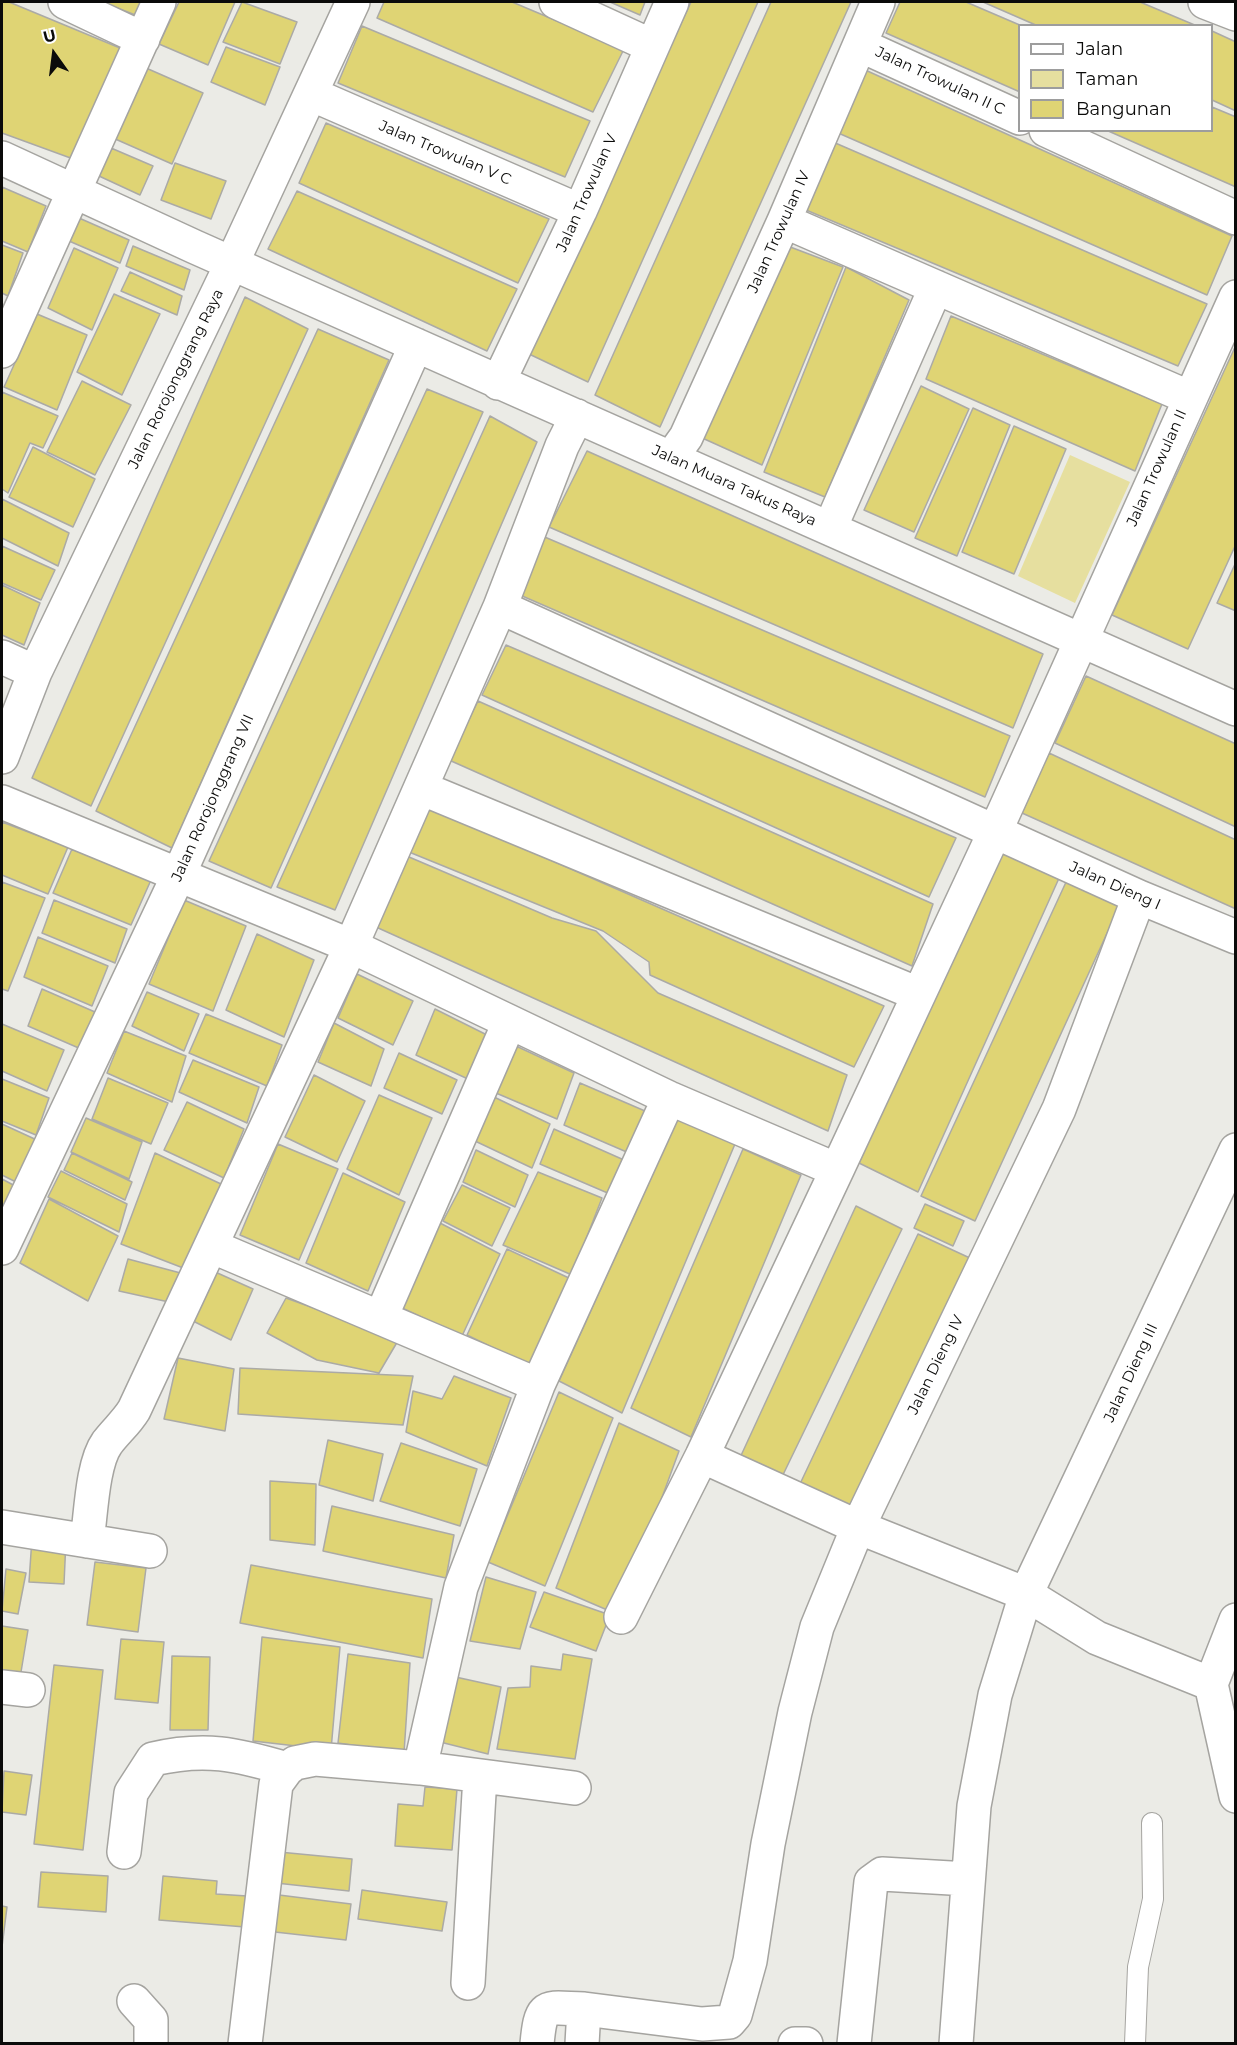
<!DOCTYPE html>
<style>
body{margin:0}
#map{position:relative;width:1237px;height:2045px;overflow:hidden;background:#ebebe6;font-family:Montserrat,sans-serif}
canvas{display:block}
.frame{position:absolute;inset:0;border:3px solid #0b0b0a;pointer-events:none}
.legend{position:absolute;left:1018px;top:24px;width:195px;height:108px;box-sizing:border-box;background:#fff;border:2px solid #9d9d9d;margin:0;padding:8px 10px;list-style:none;font-size:18px;color:#0b0b0a}
.legend li{display:flex;align-items:center;gap:12px;height:30px}
.legend b{width:30px;border:2px solid #9d9d9d}
.north{position:absolute;left:24px;top:24px;width:60px;height:60px;-webkit-text-stroke:4px #fff;paint-order:stroke;rotate:346deg;font-size:16px;font-weight:700;line-height:24px;text-align:center;color:#0b0b0a}
.north::after{content:'';display:block;margin:auto;width:21px;height:27px;background:#0b0b0a;clip-path:polygon(50% 0,100% 100%,50% 72%,0 100%)}
</style>
<div id="map">
<canvas width="1237" height="2045"></canvas>
<div class="frame"></div>
<ul class="legend">
<li><b style="height:8px;background:#fff"></b>Jalan</li>
<li><b style="height:16px;background:#e6df9f"></b>Taman</li>
<li><b style="height:16px;background:#dfd474"></b>Bangunan</li>
</ul>
<div class="north">U</div>
</div>
<script>
const g = document.querySelector('canvas').getContext('2d');
g.lineJoin = 'round';
function fill(path, color) { g.fillStyle = color; g.fill(path, 'evenodd'); }
function stroke(path, color, width, dash) { g.strokeStyle = color; g.lineWidth = width; g.lineCap = dash ? 'butt' : 'round'; g.setLineDash(dash || []); g.stroke(path); }
function write(font, color, halo, rows, align = 'center') {
  g.font = font + ' Montserrat,sans-serif'; g.lineWidth = 4.5; g.setLineDash([]); g.textBaseline = 'middle'; g.strokeStyle = halo; g.fillStyle = color; for (const [text, x, y, turn = 0] of rows) {
    g.save(); g.translate(x, y); g.rotate((+turn || 0) * Math.PI / 180); g.textAlign = isNaN(turn) ? turn : align; if (halo) g.strokeText(text, 0, 0); g.fillText(text, 0, 0); g.restore();
  }
}
const green = new Path2D(`
 M1070,455L1130,482L1075,603L1018,576Z`);
const building = new Path2D(`
 M2,2H9L120,48L76,160L2,133Z
 M102,2H150L143,18Z
 M179,2H235L208,65L159,44Z
 M242,2L297,22L280,64L223,42Z
 M384,2H512L624,49L593,112L377,18Z
 M610,2H645L640,15Z
 M691,2H758L588,382L529,354Z
 M771,2H851L660,427L595,395Z
 M900,2H966L1022,26H1020V92L886,33Z
 M983,2H1140L1197,26H1038Z
 M362,26L590,121L565,177L338,83Z
 M1212,31L1236,42V111L1212,100Z
 M226,47L280,67L265,105L211,82Z
 M146,68L203,93L172,164L113,138Z
 M863,69L1232,236L1207,295L836,132Z
 M1212,107L1236,117V187L1106,130H1212Z
 M326,123L549,219L518,283L299,183Z
 M833,142L1207,304L1178,366L806,210Z
 M111,148L153,166L140,195L99,176Z
 M175,163L226,181L211,219L161,200Z
 M2,187L46,206L28,252L2,241Z
 M297,191L517,289L487,351L268,249Z
 M79,218L129,240L120,263L69,241Z
 M2,245L23,253L8,296L2,293Z
 M785,245L843,267L762,465L700,437Z
 M133,246L190,270L184,290L126,266Z
 M74,248L118,268L92,330L48,308Z
 M846,267L909,300L825,497L764,472Z
 M130,272L182,296L177,315L121,291Z
 M114,294L160,314L122,395L77,372Z
 M245,297L308,329L91,806L32,778Z
 M37,314L87,335L57,410L4,387Z
 M951,316L1162,404L1135,471L926,379Z
 M318,329L389,360L172,848L96,811Z
 M1236,345V544L1188,649L1112,615Z
 M82,381L131,405L95,475L47,452Z
 M921,386L969,409L914,532L864,510Z
 M427,389L483,412L271,888L209,861Z
 M2,392L58,416L43,448L30,443L8,493L2,489Z
 M973,408L1010,425L957,556L915,538Z
 M490,416L537,442L335,910L277,887Z
 M1014,426L1066,449L1014,574L962,552Z
 M33,447L95,479L73,527L9,497Z
 M587,451L1043,654L1013,728L549,527Z
 M2,499L69,533L58,566L2,538Z
 M540,535L1010,736L985,797L513,592Z
 M2,546L55,570L41,600L2,583Z
 M1236,562V611L1217,603Z
 M2,585L40,603L24,645L2,635Z
 M506,645L956,838L929,897L482,695Z
 M1086,676L1236,744V827L1055,743Z
 M478,701L933,904L912,966L449,760Z
 M1049,753L1236,840V909L1022,813Z
 M427,806L884,1006L854,1067L650,975L649,962L603,931L409,852Z
 M2,822L68,847L48,894L2,875Z
 M999,848L1060,876L918,1192L859,1163Z
 M72,849L151,880L131,925L53,893Z
 M402,854L552,918L596,931L658,993L847,1075L828,1131L376,927Z
 M1067,880L1120,905L975,1221L921,1196Z
 M2,882L45,898L8,991L2,989Z
 M54,900L127,929L115,963L42,933Z
 M184,900L246,926L213,1011L149,984Z
 M257,934L314,960L284,1037L226,1010Z
 M38,937L108,966L92,1006L24,977Z
 M357,974L413,1001L393,1045L338,1018Z
 M42,989L95,1012L81,1049L28,1026Z
 M147,992L199,1014L184,1051L132,1026Z
 M435,1009L487,1035L468,1079L416,1055Z
 M206,1014L282,1045L267,1086L189,1053Z
 M334,1023L384,1049L371,1086L318,1062Z
 M2,1024L64,1050L47,1091L2,1071Z
 M124,1031L186,1056L172,1102L107,1073Z
 M516,1046L574,1073L557,1119L496,1093Z
 M399,1053L457,1080L442,1114L384,1088Z
 M193,1060L259,1087L247,1123L179,1092Z
 M314,1075L365,1101L337,1162L285,1137Z
 M108,1078L168,1103L151,1144L92,1119Z
 M2,1079L49,1098L36,1135L2,1121Z
 M580,1083L645,1111L629,1153L564,1125Z
 M379,1095L432,1118L399,1195L347,1169Z
 M494,1097L550,1124L532,1168L475,1141Z
 M187,1102L244,1129L224,1178L164,1150Z
 M86,1118L142,1142L129,1179L71,1152Z
 M678,1118L735,1144L622,1413L559,1381Z
 M2,1124L39,1141L22,1185L2,1175Z
 M554,1129L624,1160L610,1194L540,1164Z
 M278,1144L338,1169L299,1260L240,1235Z
 M743,1149L801,1175L691,1437L631,1408Z
 M476,1150L528,1175L515,1207L463,1182Z
 M72,1153L132,1182L125,1200L64,1170Z
 M155,1153L221,1184L191,1271L121,1244Z
 M61,1171L127,1204L119,1232L48,1197Z
 M538,1172L602,1198L572,1275L503,1245Z
 M343,1173L405,1202L368,1291L306,1263Z
 M2,1179L17,1187L2,1217Z
 M462,1185L510,1208L492,1246L443,1221Z
 M49,1199L118,1236L88,1301L20,1263Z
 M925,1204L964,1221L953,1246L914,1228Z
 M856,1206L902,1229L779,1483L738,1462Z
 M438,1222L500,1254L462,1336L400,1307Z
 M918,1234L972,1259L862,1514L799,1486Z
 M507,1249L571,1279L530,1366L467,1335Z
 M128,1259L188,1275L178,1304L119,1291Z
 M213,1271L253,1289L231,1340L191,1320Z
 M286,1298L399,1339L379,1373L317,1360L267,1333Z
 M178,1358L234,1369L225,1431L164,1419Z
 M240,1368L413,1376L403,1425L238,1414Z
 M454,1376L511,1398L487,1466L406,1432L413,1391L442,1399Z
 M559,1392L613,1418L545,1586L488,1562Z
 M619,1423L679,1451L619,1615L556,1588Z
 M328,1440L383,1454L373,1501L319,1485Z
 M401,1443L477,1469L460,1526L380,1501Z
 M270,1481L316,1484L315,1545L270,1540Z
 M332,1506L454,1535L446,1578L323,1551Z
 M32,1538L66,1540L64,1584L29,1582Z
 M95,1562L146,1568L138,1632L87,1625Z
 M251,1565L432,1599L423,1658L240,1623Z
 M6,1569L26,1573L18,1614L2,1611Z
 M486,1577L536,1592L520,1649L470,1641Z
 M544,1592L610,1615L596,1651L530,1627Z
 M2,1626L28,1630L20,1678L2,1675Z
 M262,1637L340,1647L331,1750L253,1741Z
 M121,1639L164,1642L158,1703L115,1699Z
 M348,1654L410,1663L404,1753L338,1743Z
 M563,1654L592,1659L575,1759L497,1749L508,1688L530,1687L531,1666L561,1670Z
 M172,1656L210,1657L208,1730H170Z
 M54,1665L103,1670L83,1850L34,1844Z
 M451,1676L501,1687L488,1754L436,1741Z
 M4,1771L32,1775L26,1815L2,1812Z
 M425,1787L457,1789L452,1850L395,1846L398,1804L423,1806Z
 M279,1852L352,1859L349,1891L276,1883Z
 M41,1872L108,1876L106,1912L38,1907Z
 M163,1876L217,1881L216,1894L247,1896L245,1927L159,1920Z
 M362,1890L447,1902L442,1931L358,1919Z
 M271,1894L351,1904L346,1940L266,1931Z
 M2,1906L7,1907L2,1947Z`);
const lane = new Path2D(`
 M1135,2044L1138,1967L1153,1899L1152,1823`);
const street = new Path2D(`
 M65,2L143,39
 M556,2L652,46
 M1205,2L1236,14
 M860,45L1020,118
 M311,94L580,211
 M1046,130L1236,218
 M2,158L195,247L1236,709
 M784,221L1188,397
 M2,351L159,2
 M498,383L580,211L672,2
 M671,458L686,437L784,221L878,2
 M830,528L936,287
 M500,607L1139,897L1236,937
 M2,657L35,672
 M2,757L35,672L232,263L353,2
 M421,788L918,994
 M2,802L351,946L669,1098L837,1170
 M211,1246L538,1385
 M2,1248L179,874L416,345
 M381,1317L509,1023
 M702,1456L858,1527L1026,1594L1097,1638L1211,1684L1236,1796
 M2,1527L150,1551
 M87,1541C91,1515 92,1464 107,1443C116,1431 126,1423 134,1410L351,946L500,607L562,446L577,416
 M621,1617L702,1456L837,1170L1004,812L1236,297
 M1211,1684L1236,1620
 M2,1687L28,1690
 M420,1768L461,1587L538,1385L669,1098
 M124,1852L131,1793L153,1759C205,1747 236,1754 287,1769
 M468,1983L480,1776
 M134,2001L151,2020V2044
 M245,2044L276,1784L287,1769L295,1763L315,1759L420,1768L574,1788
 M537,2044C541,2001 545,2008 584,2009
 M582,2044L584,2009L702,2024L729,2022L735,2015L750,1961L768,1844L795,1712L817,1627L858,1527L1059,1109L1139,897
 M795,2044H806
 M854,2044L871,1882L882,1874L968,1879
 M956,2044L974,1806L995,1695L1026,1594L1236,1150`);
const streetNames = [
 ["Jalan Trowulan II C",940,81,25],
 ["Jalan Trowulan V C",445,153,23],
 ["Jalan Trowulan V",587,193,-66],
 ["Jalan Trowulan IV",779,232,-66],
 ["Jalan Rorojonggrang Raya",176,379,-64],
 ["Jalan Trowulan II",1157,468,-66],
 ["Jalan Muara Takus Raya",734,486,24],
 ["Jalan Rorojonggrang VII",213,798,-66],
 ["Jalan Dieng I",1115,886,24],
 ["Jalan Dieng IV",936,1365,-64],
 ["Jalan Dieng III",1131,1373,-65]
];
fill(green, '#e6df9f');
fill(building, '#dfd474');
stroke(building, '#abaaa6', 1.5);
stroke(lane, '#a5a4a0', 22);
stroke(street, '#a5a4a0', 36);
stroke(lane, '#fff', 20);
stroke(street, '#fff', 33);
write('15px', '#0b0b0a', '#fff', streetNames);
</script>
